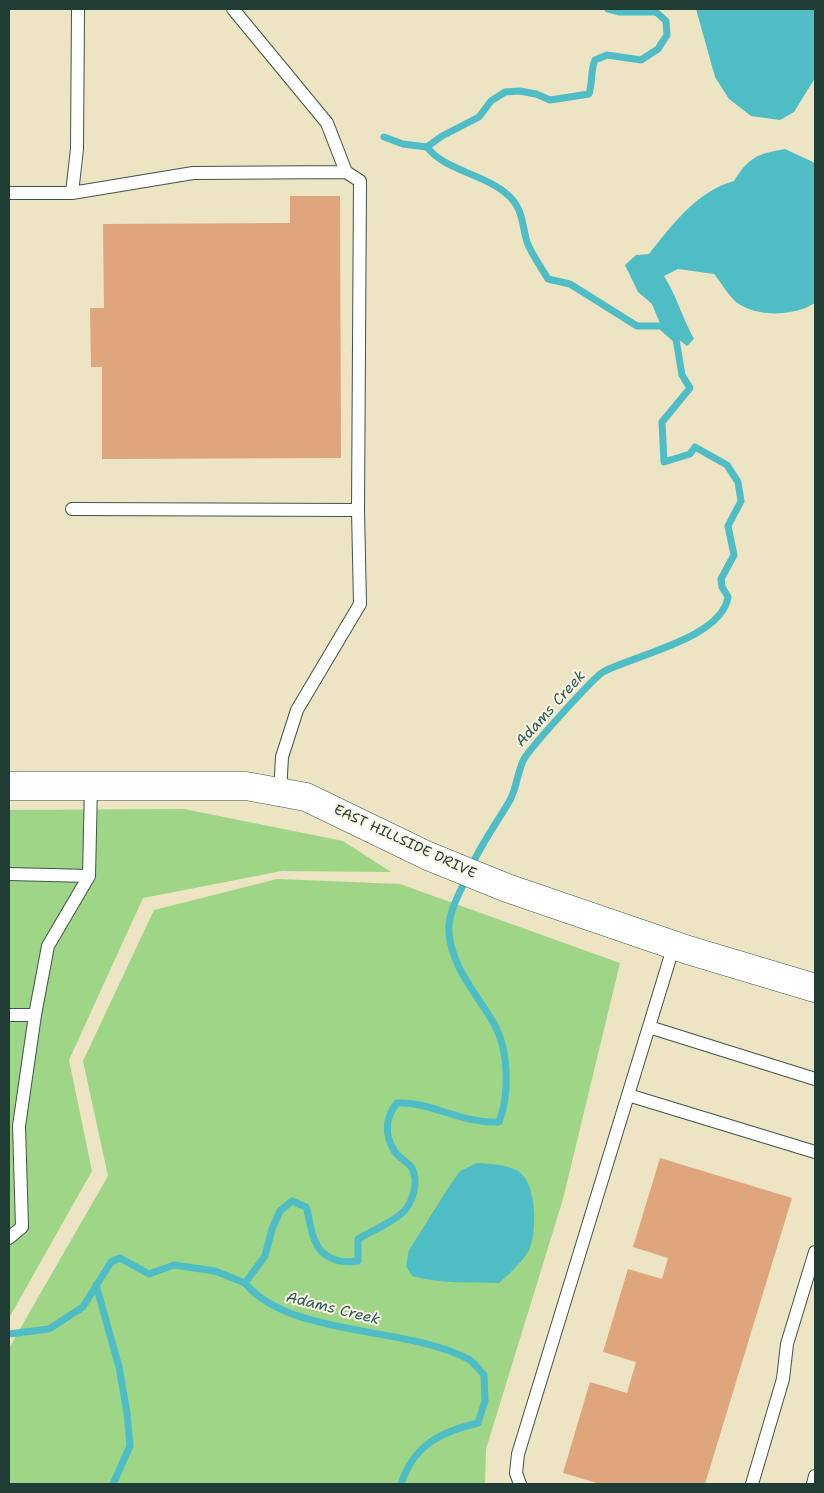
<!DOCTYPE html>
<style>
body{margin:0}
#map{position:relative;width:824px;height:1493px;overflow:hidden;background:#ece4c3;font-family:"Shantell Sans",sans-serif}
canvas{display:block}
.frame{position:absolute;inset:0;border:10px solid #1f3d34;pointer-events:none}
</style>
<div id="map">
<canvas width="824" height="1493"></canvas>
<div class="frame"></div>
</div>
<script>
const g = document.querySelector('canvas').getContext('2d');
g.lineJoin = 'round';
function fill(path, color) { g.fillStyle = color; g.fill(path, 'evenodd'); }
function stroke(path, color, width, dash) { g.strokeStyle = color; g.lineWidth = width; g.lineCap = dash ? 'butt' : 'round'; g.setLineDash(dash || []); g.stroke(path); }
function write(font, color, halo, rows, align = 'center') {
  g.font = font + ' "Shantell Sans",sans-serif'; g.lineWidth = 4; g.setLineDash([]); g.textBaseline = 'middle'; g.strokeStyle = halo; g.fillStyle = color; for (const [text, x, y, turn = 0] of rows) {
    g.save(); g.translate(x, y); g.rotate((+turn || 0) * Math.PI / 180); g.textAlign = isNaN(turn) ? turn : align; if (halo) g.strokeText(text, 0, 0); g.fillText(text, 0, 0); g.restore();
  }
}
const green = new Path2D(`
 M184,809L343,841L391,872L282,871L143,898L69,1060L92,1171L9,1318V810Z
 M277,879L400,884L620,963L563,1199L486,1449L485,1484H9V1348L108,1176L83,1061L154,910Z`);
const water = new Path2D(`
 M696,9H815V78L794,112L780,120L751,116L729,99L715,77Z
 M785,149L815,163V303C794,316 757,318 736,302C728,295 721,282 714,274L678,269L664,276C677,297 682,317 694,339L687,346L661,326L652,304L638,292L625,265L636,255L649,254C671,226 697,191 734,181C749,157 757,154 785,149Z
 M477,1163C491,1164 506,1164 518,1171C537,1182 538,1234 528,1252C521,1263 509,1274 499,1283C470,1282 440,1284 412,1276L406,1266L409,1250L447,1190L460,1171Z`);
const stream = new Path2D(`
 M384,137L403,144L427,147
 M471,867C482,843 496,824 509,802C517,789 517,772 524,759C531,747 593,678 603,672C635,655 722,638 728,597L722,587L721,579L734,555L728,526L741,501L738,482L727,465L695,447L690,454L664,462L662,422L690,388L682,375L676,339L661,326H637L570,284L548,279C541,267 532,255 527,242C522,225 523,209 509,196C486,174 445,171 427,147L442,136L479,117L491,101L505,92L519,91L536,94L550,100L589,94C593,82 590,71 595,60L607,55L641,60L658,49L667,35L666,21L656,12H620L608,9
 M96,1285L119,1367L127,1413L130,1446L113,1484
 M9,1334L49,1329L83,1307L111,1262L120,1258L149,1274L174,1265L215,1271L245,1283
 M401,1484C414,1445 440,1432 478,1423L485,1401L484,1375C479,1370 474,1362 468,1359C407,1326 289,1337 245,1283L265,1256L272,1229L280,1211L292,1201L306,1207C310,1218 310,1231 315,1241C322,1259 341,1264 358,1261V1239C371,1231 389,1224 401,1214C413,1204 419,1182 412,1168C408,1162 399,1158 395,1152C384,1135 385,1118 397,1103C430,1101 461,1124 499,1122C510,1094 509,1049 493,1022C476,993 453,969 449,934C447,914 459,894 467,877`);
const building = new Path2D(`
 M290,196H340L341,458L102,459V367H91L90,308H104L103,224L290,223Z
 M660,1158L792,1198L705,1484H600L563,1473L590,1382L627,1393L636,1362L603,1352L628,1269L662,1279L668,1258L633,1247Z`);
const service = new Path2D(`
 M233,9L327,123L346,172
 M9,193H72L193,173L346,172L360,181L358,510L72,509
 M72,193L77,149L78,9
 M280,792L282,757L297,710L360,604L358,510
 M9,874L89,876L91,785
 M9,1015H35L48,946L89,876
 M649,1027L815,1079
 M628,1095L815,1152
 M9,1238L22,1227L19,1126L35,1015
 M520,1484L516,1473L518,1454L674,945
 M752,1484L783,1379L787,1344L815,1252
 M813,1484L815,1476`);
const tertiary = new Path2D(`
 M9,786H246L306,797L428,856L507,888L688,950L815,988`);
const streetNames = [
 ["EAST HILLSIDE DRIVE",405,842,25]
];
const waterNames = [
 ["Adams Creek",551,709,-48],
 ["Adams Creek",333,1309,14]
];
fill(green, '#9ed586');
fill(water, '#4fbdc6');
stroke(stream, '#4fbdc6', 7);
fill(building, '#dfa57d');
stroke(service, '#3e5649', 14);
stroke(tertiary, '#3e5649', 29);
stroke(service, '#fff', 12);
stroke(tertiary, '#fff', 28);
write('14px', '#1f3d34', '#fcf5e5', streetNames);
write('italic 15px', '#2b5d58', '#fcf5e5', waterNames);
</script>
